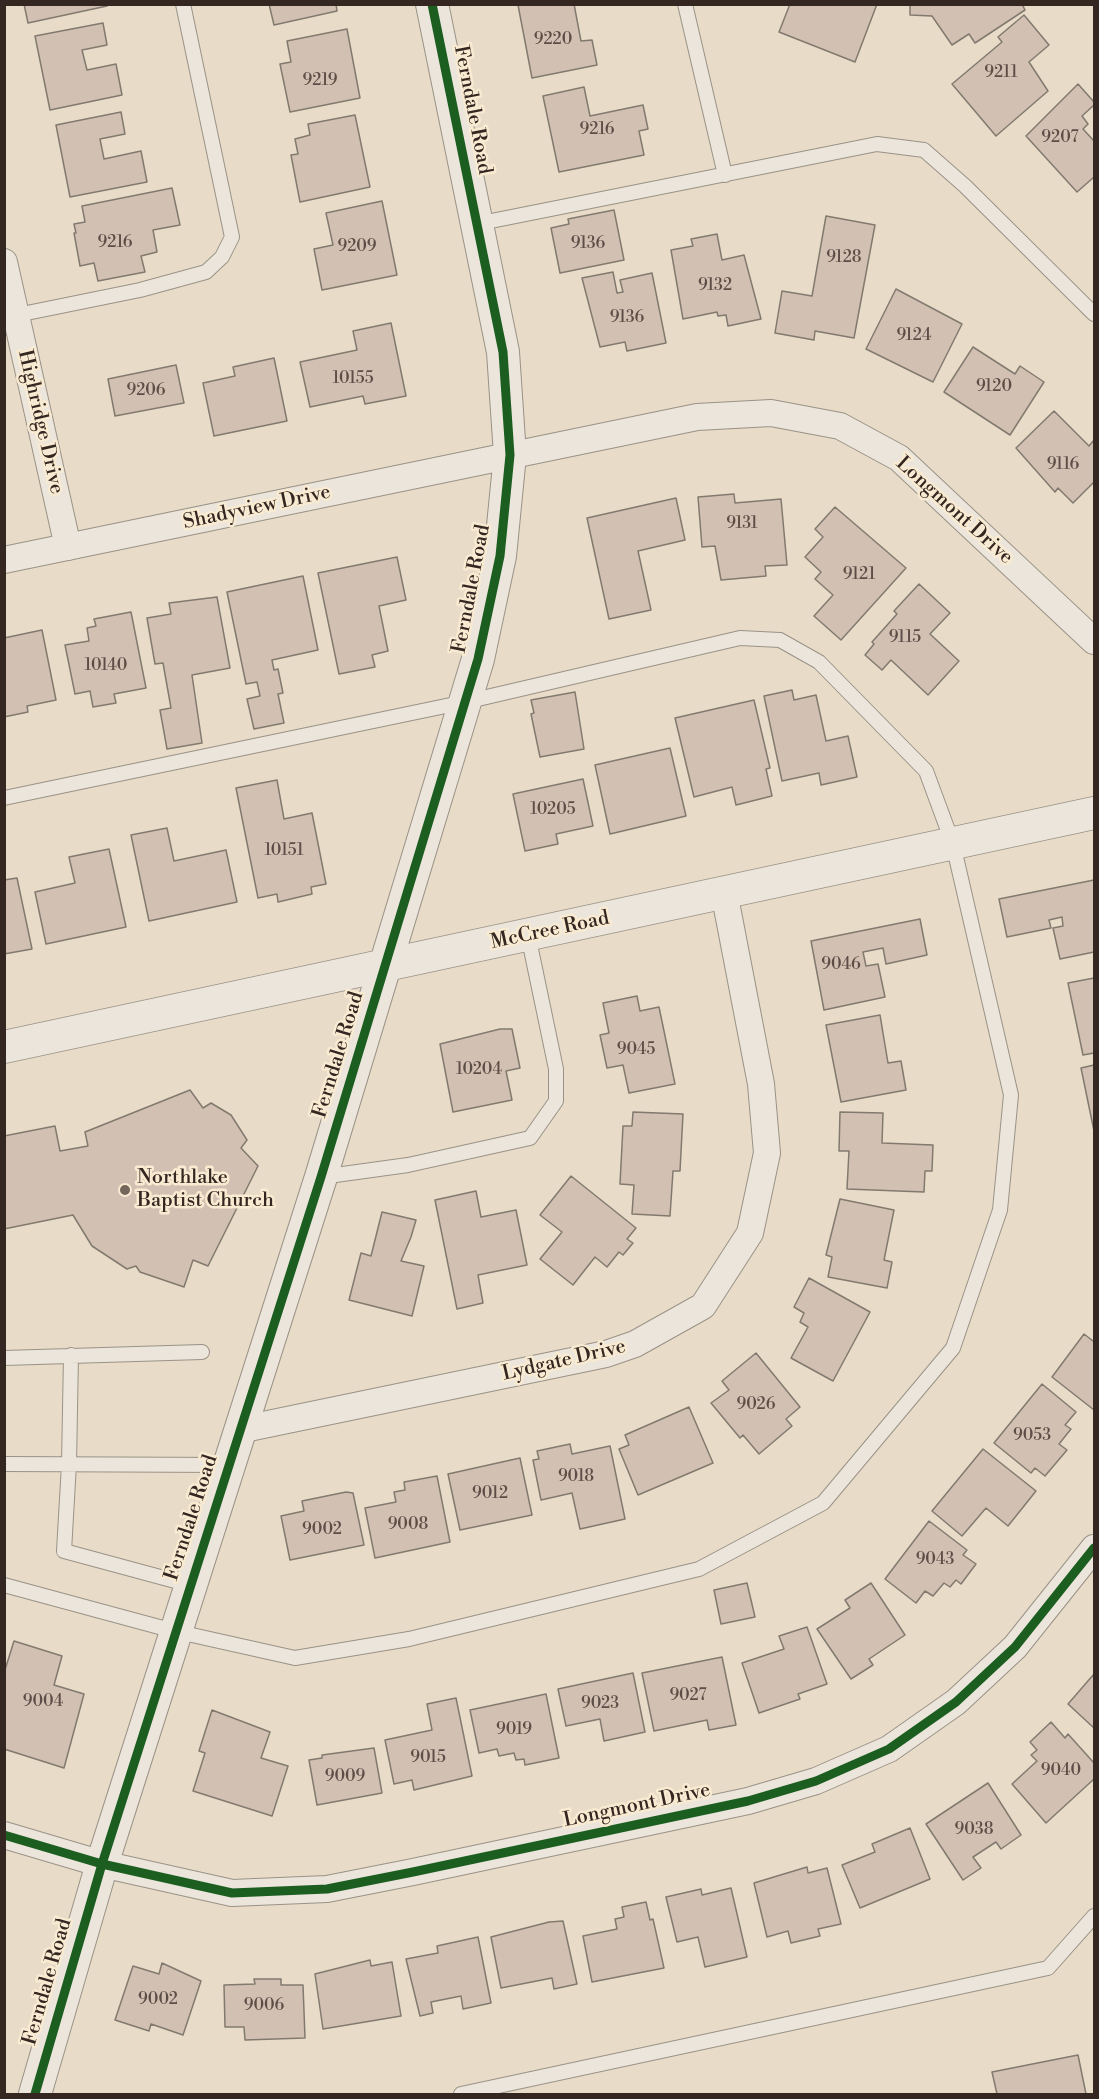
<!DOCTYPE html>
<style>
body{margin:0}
#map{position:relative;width:1099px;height:2099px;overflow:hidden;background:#e8dcc8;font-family:"Libre Bodoni",serif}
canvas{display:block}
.frame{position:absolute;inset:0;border:6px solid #342721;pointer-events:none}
</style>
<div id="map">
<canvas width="1099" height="2099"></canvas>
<div class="frame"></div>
</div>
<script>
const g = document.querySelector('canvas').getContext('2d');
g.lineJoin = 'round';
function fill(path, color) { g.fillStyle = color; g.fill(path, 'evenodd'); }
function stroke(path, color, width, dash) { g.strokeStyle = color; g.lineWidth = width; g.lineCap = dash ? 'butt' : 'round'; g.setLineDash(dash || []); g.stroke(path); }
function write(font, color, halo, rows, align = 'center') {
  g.font = font + ' "Libre Bodoni",serif'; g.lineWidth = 5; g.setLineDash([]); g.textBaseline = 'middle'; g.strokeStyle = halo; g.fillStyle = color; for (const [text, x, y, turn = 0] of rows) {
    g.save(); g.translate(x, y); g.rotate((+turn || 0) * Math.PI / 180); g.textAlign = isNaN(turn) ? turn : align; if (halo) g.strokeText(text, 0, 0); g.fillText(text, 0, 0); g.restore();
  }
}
const building = new Path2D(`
 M24,4H106L107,6L28,23Z
 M269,4H336L337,11L274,25Z
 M574,4L581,41L592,40L597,65L532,78L518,5Z
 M790,4H877L855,62L779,32Z
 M910,4H1022L1025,10L975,43L969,34L952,45L932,16L910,15Z
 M1024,15L1049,45L1029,62L1048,91L996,136L952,84L1002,42L998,37Z
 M103,23L107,45L82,50L87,70L116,64L122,95L50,110L35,36Z
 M347,29L360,98L290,112L280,64L291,62L287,41Z
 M1078,84L1094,102V105L1082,116L1088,124L1083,129L1094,141V177L1077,192L1026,136Z
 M584,87L590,116L643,105L648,129L639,131L644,155L559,172L543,96Z
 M121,112L125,134L100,139L104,159L141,151L147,182L70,197L56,125Z
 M355,115L370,187L300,202L291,155L298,154L295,139L310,135L308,124Z
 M172,188L180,225L153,230L157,252L141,256L145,272L98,281L94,263L80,266L74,233H76L74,224L85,222L82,206Z
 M382,201L397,275L322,290L314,249L333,245L326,213Z
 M614,210L624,260L560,273L551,228L569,224L568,219Z
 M826,216L875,225L854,338L815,331L814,340L775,333L782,291L812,296Z
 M717,234L722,260L744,255L761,319L728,326L726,315L718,316L717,312L683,319L671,250L693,246L691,239Z
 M613,272L617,293L623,292L620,280L652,273L666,343L627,351L625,342L600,347L582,278Z
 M896,289L962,324L933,382L866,349Z
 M391,323L406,396L365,404L363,396L310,407L300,362L357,350L353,331Z
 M973,347L1015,374L1020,366L1044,382L1010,435L944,392Z
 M274,358L287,421L214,436L203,383L235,376L233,367Z
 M176,365L184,403L115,416L108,379Z
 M1054,411L1089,446L1094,440V482L1073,503L1058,488L1055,492L1016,448Z
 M734,494L735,503L781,499L787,565L765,566L766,576L721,580L715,546L702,547L698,497Z
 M676,498L685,540L638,551L651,610L609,619L587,518Z
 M835,507L906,568L841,640L814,616L833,595L815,579L821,572L805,557L823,537L815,529Z
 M397,557L406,600L379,606L388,651L372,655L375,667L339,674L318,573Z
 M303,576L318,650L272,660L274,670L278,669L283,693L278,694L284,723L254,729L247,699L260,696L257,682L246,684L227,592Z
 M919,584L950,613L930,634L959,661L928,695L891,660L882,670L865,655L874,644L872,642L897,614L894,611Z
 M217,597L230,668L192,675L202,743L167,749L160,710L171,708L163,663L155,664L147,618L171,614L169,603Z
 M131,612L146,688L114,694L116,703L93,707L90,691L75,694L65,645L89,641L87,628L96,626L94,619Z
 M42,630L56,700L27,706L28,712L4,717V638Z
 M792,690L794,700L816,695L826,741L848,736L857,777L821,785L819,773L782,781L764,696Z
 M575,692L584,749L540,757L531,714L534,713L531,700Z
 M754,700L770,768L766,769L772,796L736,805L732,787L694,797L675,718Z
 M670,748L686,816L610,834L595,765Z
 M583,779L593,826L556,834L558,844L525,851L513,794Z
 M277,780L284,819L312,813L326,884L311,887L312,894L278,902L277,894L258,898L236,788Z
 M167,828L174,861L226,850L237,902L149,921L131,835Z
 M109,849L126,927L46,944L35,892L75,883L69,857Z
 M17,878L32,949L4,954V880Z
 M1094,880V952L1060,959L1053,928L1063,926L1062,917L1049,920L1051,928L1007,937L999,899Z
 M920,919L927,955L886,964L883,948L863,952L866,966L878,964L885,997L824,1010L811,941Z
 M1094,978V1053L1083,1055L1068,983Z
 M637,996L640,1011L659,1007L675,1084L629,1093L623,1065L607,1068L600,1035L609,1033L603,1003Z
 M880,1015L888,1063L901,1061L906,1090L841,1102L826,1025Z
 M500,1029H512L520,1068L506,1071L512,1100L453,1112L440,1044Z
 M1094,1065V1131L1081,1068Z
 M190,1090L203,1108L211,1103L231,1115L247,1140L241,1148L258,1166L208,1266L193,1260L184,1287L140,1272L136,1266L127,1269L92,1246L73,1215L4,1229V1136L55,1126L60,1151L88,1146L85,1132Z
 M633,1112L683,1114L680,1171H673L670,1216L632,1214L634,1185L620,1184L623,1126H632Z
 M840,1112L883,1113L882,1143L933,1145L932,1171H925L924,1192L847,1189L849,1151H839Z
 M571,1176L636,1228L627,1239L633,1243L623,1255L619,1252L607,1267L595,1257L573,1285L540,1259L562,1232L540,1215Z
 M476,1191L481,1217L516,1210L527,1265L478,1275L483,1303L457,1309L435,1200Z
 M840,1199L894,1210L884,1260L892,1262L887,1288L828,1277L832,1257L826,1255Z
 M382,1212L416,1220L411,1237L401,1261L424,1266L412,1316L349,1300L361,1253L371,1256Z
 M809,1278L870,1312L833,1381L791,1358L808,1327L800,1322L804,1313L794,1307Z
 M1084,1334L1093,1341L1094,1339V1410L1052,1377Z
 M756,1353L800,1407L786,1419L792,1426L759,1454L743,1435L740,1438L711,1403L729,1390L722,1381Z
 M1042,1384L1076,1412L1065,1425L1071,1429L1059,1444L1067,1450L1045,1476L1035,1468L1031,1473L994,1443Z
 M689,1407L713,1463L638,1495L619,1449L629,1445L625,1435Z
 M570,1444L572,1454L610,1446L625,1519L580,1529L572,1493L541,1500L533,1460L539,1459L537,1451Z
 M983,1449L1036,1491L1008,1526L986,1508L962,1536L932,1511Z
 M520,1458L532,1515L460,1530L448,1474Z
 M437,1476L450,1542L375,1558L365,1508L396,1502L394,1492L405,1490L404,1482Z
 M346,1492L353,1493L364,1545L290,1560L281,1516L304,1511L302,1501Z
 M929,1521L967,1550L963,1555L976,1564L961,1584L956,1580L950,1587L944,1583L933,1596L925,1591L916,1603L885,1579Z
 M747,1583L755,1617L721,1624L714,1590Z
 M871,1583L905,1635L869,1659L873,1665L851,1679L817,1629L850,1608L845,1600Z
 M807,1627L827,1684L798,1694L800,1699L759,1713L742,1663L784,1649L779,1636Z
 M14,1641L62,1656L54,1685L84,1694L64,1768L4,1749V1673Z
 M722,1657L736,1725L709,1730L707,1720L654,1731L642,1673Z
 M633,1673L645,1732L604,1741L600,1719L566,1726L558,1689Z
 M1094,1674V1728L1068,1704Z
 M546,1694L559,1758L525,1765L524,1759L516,1760L514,1753L499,1756L497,1749L479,1753L470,1710Z
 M456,1698L472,1776L414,1790L412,1780L394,1784L385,1740L432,1730L427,1704Z
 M212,1710L270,1732L261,1758L288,1766L272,1816L193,1791L205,1753L199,1751Z
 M1051,1722L1065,1738L1068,1734L1094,1763V1779L1046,1823L1012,1784L1037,1761L1031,1755L1037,1750L1030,1742Z
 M374,1748L382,1793L317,1805L309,1760L322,1758V1755Z
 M988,1783L1021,1835L1001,1849L996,1842L973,1857L981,1868L963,1880L926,1824Z
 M910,1828L930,1879L860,1908L842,1865L875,1852L872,1844Z
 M807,1867L808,1873L827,1868L841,1924L818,1929L820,1936L791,1943L788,1931L767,1937L754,1883Z
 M731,1888L747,1957L705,1967L698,1937L677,1942L666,1897L701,1889L702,1895Z
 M646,1902L650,1920L653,1919L664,1968L592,1982L583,1936L617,1929L615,1919L624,1917L622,1907Z
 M563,1921L577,1984L554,1989L552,1978L501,1988L491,1937L549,1922Z
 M478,1937L491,2003L463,2009L461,1996L431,2002L433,2013L420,2016L406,1959L438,1953L437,1946Z
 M370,1960L371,1966L392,1962L401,2016L323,2029L315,1974Z
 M162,1963L201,1981L183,2035L151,2024L149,2031L115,2020L133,1966L159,1974Z
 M254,1979H281V1985H303L305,2038L245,2040L244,2027H225L224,1985L255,1984Z
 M1078,2055L1086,2094H997L992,2072Z`);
const service = new Path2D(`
 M685,4L725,175
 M476,224L877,144L924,150L965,186L1094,314
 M12,316L140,290L206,272L222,257L232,237L183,4
 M4,798L465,702L740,638L780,640L819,662L926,771L953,844L1011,1095L1000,1210L953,1348L823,1503L699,1569L409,1639L295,1658L174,1631L4,1585
 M321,1177L408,1165L530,1138L556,1101V1069L528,935
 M71,1355L69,1464L64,1551L190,1585
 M4,1358L202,1352
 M4,1464L228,1465
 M461,2094L1048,1968L1094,1916`);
const minor = new Path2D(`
 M4,262L68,547
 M4,560L697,417L771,413L840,426L899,458L1094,641
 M239,1430L606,1354L635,1344L703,1306L750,1233L767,1153L761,1084L724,892
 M4,1835L102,1864L232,1893L327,1889L413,1872L748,1801L816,1781L889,1749L956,1702L1015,1647L1094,1548`);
const tertiary = new Path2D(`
 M4,1047L1094,813
 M35,2094L102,1864L321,1177L478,659L500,556L510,455L503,352L432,4`);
const cycleway = new Path2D(`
 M4,1835L102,1864L232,1893L327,1889L413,1872L748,1801L816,1781L889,1749L956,1702L1015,1647L1094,1548
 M35,2094L102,1864L321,1177L478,659L500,556L510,455L503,352L432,4`);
const markers = [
 [125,1190,6,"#73665b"]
];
const numberNames = [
 ["9220",553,40],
 ["9211",1001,73],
 ["9219",320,81],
 ["9216",597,130],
 ["9207",1060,138],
 ["9216",115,243],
 ["9136",588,244],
 ["9209",357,247],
 ["9128",844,258],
 ["9132",715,286],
 ["9136",627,318],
 ["9124",914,336],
 ["10155",353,379],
 ["9120",994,387],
 ["9206",146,391],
 ["9116",1063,465],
 ["9131",742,524],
 ["9121",859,575],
 ["9115",905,638],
 ["10140",106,666],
 ["10205",553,810],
 ["10151",284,851],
 ["9046",841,965],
 ["9045",636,1050],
 ["10204",479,1070],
 ["9026",756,1405],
 ["9053",1032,1436],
 ["9018",576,1477],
 ["9012",490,1494],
 ["9008",408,1525],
 ["9002",322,1530],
 ["9043",935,1560],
 ["9027",688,1696],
 ["9004",43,1702],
 ["9023",600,1704],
 ["9019",514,1730],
 ["9015",428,1758],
 ["9040",1061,1771],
 ["9009",345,1777],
 ["9038",974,1830],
 ["9002",158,2000],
 ["9006",264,2006]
];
const streetNames = [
 ["Ferndale Road",472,110,79],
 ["Highridge Drive",40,422,77],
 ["Shadyview Drive",257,508,-12],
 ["Longmont Drive",954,511,42],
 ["Ferndale Road",472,589,-79],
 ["McCree Road",550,931,-12],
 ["Ferndale Road",339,1055,-73],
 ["Lydgate Drive",564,1361,-13],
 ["Ferndale Road",192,1518,-72],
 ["Longmont Drive",637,1806,-12],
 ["Ferndale Road",48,1982,-74]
];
const poiNames = [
 ["Northlake",137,1178],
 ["Baptist Church",137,1201]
];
fill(building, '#d2c0b3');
stroke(building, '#827a6f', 1.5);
stroke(service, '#9a9286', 16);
stroke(minor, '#9a9286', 28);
stroke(tertiary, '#9a9286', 34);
stroke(service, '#ebe5dc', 14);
stroke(minor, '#ebe5dc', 26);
stroke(tertiary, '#ebe5dc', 32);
stroke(cycleway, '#1b5e20', 9);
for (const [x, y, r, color] of markers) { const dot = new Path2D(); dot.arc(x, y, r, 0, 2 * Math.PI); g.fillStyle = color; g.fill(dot); stroke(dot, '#f9ebd2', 2); }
write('16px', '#5c4d46', null, numberNames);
write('20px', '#342721', '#f9ebd2', streetNames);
write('20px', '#342721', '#f9ebd2', poiNames, 'left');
</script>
